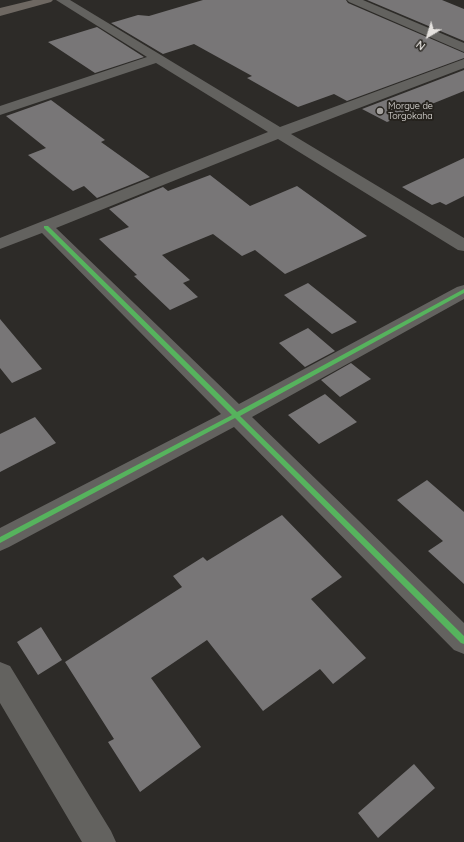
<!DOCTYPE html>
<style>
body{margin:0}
#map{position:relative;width:464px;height:842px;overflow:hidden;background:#2d2b28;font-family:Quicksand,sans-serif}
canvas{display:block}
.north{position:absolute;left:408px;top:16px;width:40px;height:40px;-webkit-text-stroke:3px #25221d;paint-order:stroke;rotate:218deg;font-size:11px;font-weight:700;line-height:16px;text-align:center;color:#e5e2df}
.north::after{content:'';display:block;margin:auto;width:14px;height:18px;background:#e5e2df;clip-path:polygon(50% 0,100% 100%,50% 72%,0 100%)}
</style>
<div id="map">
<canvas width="464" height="842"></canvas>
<div class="north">N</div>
</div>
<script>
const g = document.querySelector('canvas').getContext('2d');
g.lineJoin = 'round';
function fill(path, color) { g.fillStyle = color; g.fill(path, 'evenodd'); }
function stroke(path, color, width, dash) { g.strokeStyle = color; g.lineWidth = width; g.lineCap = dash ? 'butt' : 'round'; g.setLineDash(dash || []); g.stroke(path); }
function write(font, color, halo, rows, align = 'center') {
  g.font = font + ' Quicksand,sans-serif'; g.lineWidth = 4; g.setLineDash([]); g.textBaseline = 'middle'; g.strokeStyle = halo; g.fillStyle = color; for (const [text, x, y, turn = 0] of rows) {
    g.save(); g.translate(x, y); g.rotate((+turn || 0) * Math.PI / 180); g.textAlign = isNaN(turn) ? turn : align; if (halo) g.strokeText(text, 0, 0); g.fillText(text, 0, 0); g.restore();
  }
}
const building = new Path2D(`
 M203,0H346L348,3L464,53V58L347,101L334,94L298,107L247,78L252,76L194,44L163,54L111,23L138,15L149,16Z
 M367,0H442L464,9V41Z
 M97,27L144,57L95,73L48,42Z
 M464,70V91L387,122L362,109Z
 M51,100L105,140L101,142L150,177L97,198L84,186L73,191L28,155L46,148L6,116Z
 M464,158V196L446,205L440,202L432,205L402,187Z
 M210,175L250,206L297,186L367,236L285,274L255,250L242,256L213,234L162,255L190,280L183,283L198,297L170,310L134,276L137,275L99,239L129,227L109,209L163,187L168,191Z
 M308,283L357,322L332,334L284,295Z
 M0,319L42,369L12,383L0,368Z
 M308,328L335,351L305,367L279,343Z
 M351,363L371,379L340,397L321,380Z
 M325,394L357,422L319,444L288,415Z
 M35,417L56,443L0,472V434Z
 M427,480L464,512V584L428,551L443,541L397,500Z
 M282,515L342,577L311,599L366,658L333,684L320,669L263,711L207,640L151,678L201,747L140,792L108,742L114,739L65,662L182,587L173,576L203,557L207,561Z
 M41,627L62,660L38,675L17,642Z
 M414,764L435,788L378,838L358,813Z`);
const minor = new Path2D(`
 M56,0H70L280,127L464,59V68L291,134L464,238V251L458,250L278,139L56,228L239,404L457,287L464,285V299L252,417L464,623V654L454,650L234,427L9,547L0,551V528L221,414L42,233L0,249V238L268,132L156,63L0,115V106L147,57Z
 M347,0H363L464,43V52L349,2Z
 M0,662L10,666L111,831L116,842H82L0,703Z`);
const primary = new Path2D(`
 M33,0H53L51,2L0,16V8Z`);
const cycleway = new Path2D(`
 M44,226H48L237,412L464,289V293L240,416L464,636V644L461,643L235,418L0,543V537L232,415L44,228Z`);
const markers = [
 [380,111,4,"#a5a29f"]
];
const farPoinames = [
 ["Morgue de",388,106],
 ["Torgokaha",388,116]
];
fill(building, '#787677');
fill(minor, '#63625f');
fill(primary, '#6e6862');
fill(cycleway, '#56b35d');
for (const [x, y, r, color] of markers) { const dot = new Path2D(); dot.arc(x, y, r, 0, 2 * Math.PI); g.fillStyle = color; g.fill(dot); stroke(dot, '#25221d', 1.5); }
write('9px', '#e5e2df', '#25221d', farPoinames, 'left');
</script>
